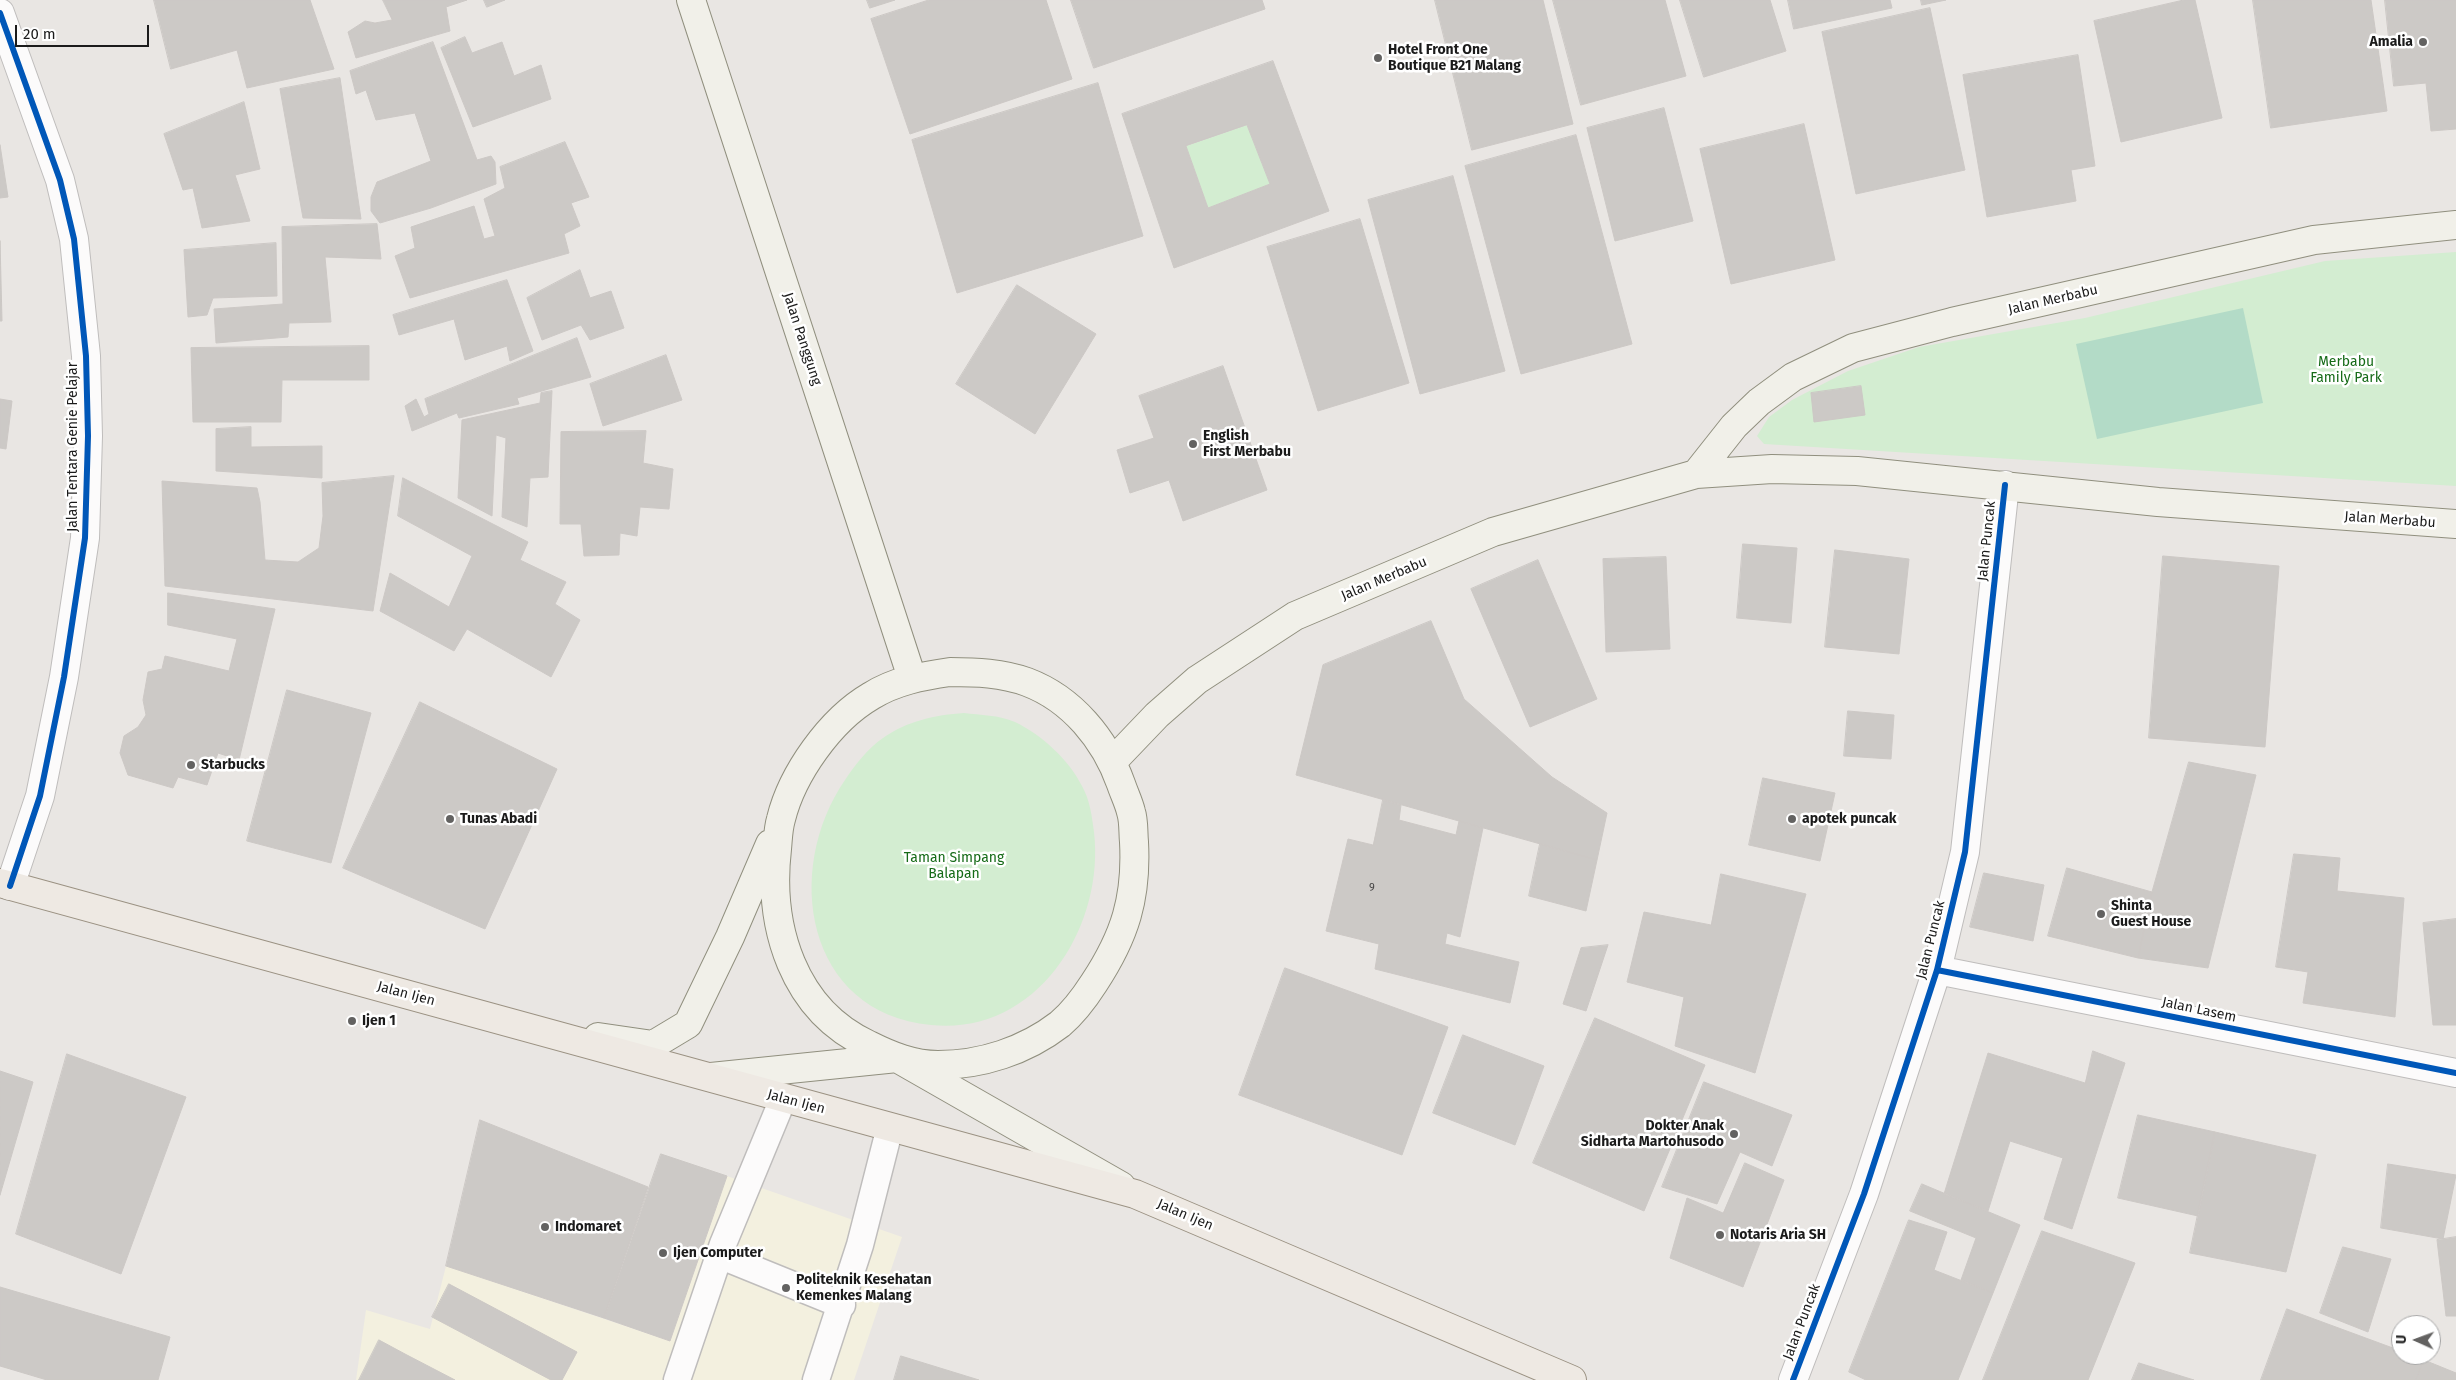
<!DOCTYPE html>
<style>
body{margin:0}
#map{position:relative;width:2456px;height:1380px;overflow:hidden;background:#e9e6e3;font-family:"Fira Sans",sans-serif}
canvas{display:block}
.north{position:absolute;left:2391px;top:1315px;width:50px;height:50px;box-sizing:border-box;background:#fff;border:1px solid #a4a4a4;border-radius:50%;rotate:272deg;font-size:14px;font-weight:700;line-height:20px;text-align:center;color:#1b1b1b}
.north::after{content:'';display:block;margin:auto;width:18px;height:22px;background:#636261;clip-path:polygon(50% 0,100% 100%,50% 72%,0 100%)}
.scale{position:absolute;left:15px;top:25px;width:134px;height:22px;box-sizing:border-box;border:2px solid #1b1b1b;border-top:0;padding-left:6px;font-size:15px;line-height:18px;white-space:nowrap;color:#1b1b1b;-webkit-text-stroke:4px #fff;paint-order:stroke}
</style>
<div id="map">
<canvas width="2456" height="1380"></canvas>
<div class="north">U</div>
<div class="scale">20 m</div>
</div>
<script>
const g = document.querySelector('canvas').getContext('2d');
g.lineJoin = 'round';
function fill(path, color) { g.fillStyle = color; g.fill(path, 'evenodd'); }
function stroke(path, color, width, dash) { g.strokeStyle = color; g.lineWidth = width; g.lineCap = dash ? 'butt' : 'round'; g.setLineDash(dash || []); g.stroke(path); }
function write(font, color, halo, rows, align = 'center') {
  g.font = font + ' "Fira Sans",sans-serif'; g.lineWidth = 5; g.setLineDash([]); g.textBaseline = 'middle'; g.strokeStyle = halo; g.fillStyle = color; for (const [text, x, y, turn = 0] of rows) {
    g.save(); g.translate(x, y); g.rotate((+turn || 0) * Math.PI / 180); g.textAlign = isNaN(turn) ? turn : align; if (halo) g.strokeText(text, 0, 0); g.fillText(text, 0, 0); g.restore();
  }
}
const education = new Path2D(`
 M727,1176L902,1237L854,1380H356L366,1310L430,1329L446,1266L670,1341Z`);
const park = new Path2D(`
 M1247,125L1270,184L1208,208L1186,146Z
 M2456,252V486L1764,444L1757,436L1769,417L1792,400L1848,371L1919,347L2085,318L2325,261Z
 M964,713C980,715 999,715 1015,722C1042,735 1069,760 1082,786C1090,800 1092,817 1094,832C1105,927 1037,1036 931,1025C805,1013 783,870 845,780C855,765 868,748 883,738C907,721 935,715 964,713Z`);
const pitch = new Path2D(`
 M2243,308L2263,403L2097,439L2076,344Z`);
const building = new Path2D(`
 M154,0H310L334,69L247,88L237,50L171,69Z
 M383,0H467L446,7L450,31L356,58L348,32L365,21L375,23L392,20Z
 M484,0H505L487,7Z
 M867,0H895L870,8Z
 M929,0H1046L1072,79L910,134L871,19Z
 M1071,0H1262L1265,9L1094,68Z
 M1435,0H1543L1573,124L1472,150Z
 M1553,0H1665L1686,76L1581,105Z
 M1680,0H1770L1786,51L1704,77Z
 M1788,0H1890L1892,8L1794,29Z
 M1921,0H1946L1922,5Z
 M2184,0H2195L2222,118L2121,142L2094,21Z
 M2253,0H2371L2387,111L2271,128Z
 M2385,0H2456V129L2431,131L2426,83L2394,86Z
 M1930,8L1965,170L1856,194L1822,32Z
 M465,37L472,53L502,42L514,76L541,65L551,99L473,127L441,48Z
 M433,42L477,160L491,156L495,162L496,184L431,208L380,223L371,211V197L377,182L431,161L415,113L376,120L366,90L356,94L350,71Z
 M2078,55L2095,166L2071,170L2076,201L1987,217L1963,75Z
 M1273,61L1329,211L1174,268L1122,114ZM1247,125L1270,184L1208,208L1186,146Z
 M340,78L361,219L303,218L280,89Z
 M1098,83L1143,236L957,293L912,140Z
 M244,102L260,169L235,175L250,221L202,228L193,188L183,190L164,134Z
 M1664,108L1693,221L1615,241L1587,128Z
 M1804,124L1835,260L1731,284L1700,149Z
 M1576,135L1632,344L1521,374L1465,166Z
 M565,142L589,197L571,203L580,226L564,234L569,253L410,298L395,256L415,248L411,227L474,206L484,239L495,236L484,199L505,188L500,167Z
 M0,145L8,197L0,198Z
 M1453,176L1505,371L1420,394L1368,200Z
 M1360,219L1409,383L1318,411L1267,247Z
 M377,224L381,259L325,257L331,322L289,323L288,337L216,343L214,309L283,304L282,227Z
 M0,241L2,321H0Z
 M276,243L277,296L213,298L207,315L188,317L184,250Z
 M580,270L590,298L611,291L624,328L590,340L581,325L542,340L527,298Z
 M507,280L533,351L510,361L507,346L465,360L454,319L399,335L393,315Z
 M1017,285L1096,334L1035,434L956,384Z
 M577,338L591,377L517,398L519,404L459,418L457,413L412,431L405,406L416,399L424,417L429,414L425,399Z
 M369,346V380H282L281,422H193L191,348Z
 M666,355L682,400L603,426L590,384Z
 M1223,366L1267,490L1183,521L1169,480L1130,493L1117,450L1154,438L1139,396Z
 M1861,386L1865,415L1814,422L1811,393Z
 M552,391L548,477L530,478L527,527L502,517L506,438L496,435L492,516L458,498L462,420L540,403L541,393Z
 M0,399L12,401L6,449L0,448Z
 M251,427V447L322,446V478L216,471V429Z
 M646,431L643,463L673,469L669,509L640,507L637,536L620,533L619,555L584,556L581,524H560L561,432Z
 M394,476L373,611L165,586L162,481L257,488L260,502L265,560L298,562L319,548L323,516L322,483Z
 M403,478L528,542L520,560L566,582L555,604L580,620L551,677L467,629L454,651L380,611L390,573L449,607L472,556L398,516Z
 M1743,544L1797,548L1791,623L1737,618Z
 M1835,550L1909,559L1899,654L1825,647Z
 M2163,556L2279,566L2265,747L2149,738Z
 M1666,557L1670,649L1606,652L1603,559Z
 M1538,560L1597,699L1530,727L1471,589Z
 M168,593L275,609L239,760L218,753L207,785L178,777L173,788L128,775L120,753L124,736L138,727L146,715L143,700L148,672L162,669L165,656L229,671L237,639L168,625Z
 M1431,621L1464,699L1552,777L1607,813L1597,860L1296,775L1323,665Z
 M287,690L371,713L331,863L247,841Z
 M420,702L557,769L485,929L343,868Z
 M1848,711L1894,715L1891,759L1844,756Z
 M2189,762L2256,775L2208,968L2138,958L2152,892Z
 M1763,778L1835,793L1820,861L1749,845Z
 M1383,800L1401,805L1399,820L1456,835L1459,821L1483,828L1460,937L1447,933L1445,944L1519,962L1510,1003L1375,969L1379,944L1326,931L1348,839L1373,845Z
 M1540,844L1597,860L1586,911L1529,896Z
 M2294,854L2340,858L2337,891L2404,898L2395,1017L2303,1003L2308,972L2276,967Z
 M2067,868L2152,892L2138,958L2048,936Z
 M1984,873L2044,885L2033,941L1970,927Z
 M1721,874L1806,894L1755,1073L1675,1046L1684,997L1627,982L1644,912L1711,925Z
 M2456,919V1025H2433L2423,923Z
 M1608,945L1586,1011L1563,1004L1581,948Z
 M1285,968L1448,1027L1402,1155L1239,1095Z
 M1595,1018L1705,1065L1644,1211L1533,1163Z
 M1463,1035L1544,1066L1515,1145L1433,1113Z
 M2093,1051L2125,1063L2072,1229L2044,1219L2063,1158L2010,1141L1988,1211L1944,1194L1988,1053L2085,1083Z
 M67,1054L186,1097L121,1274L16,1234Z
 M0,1071L33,1082L0,1195Z
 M1704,1082L1792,1115L1772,1166L1740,1152L1717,1204L1662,1187Z
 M2138,1115L2215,1132L2198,1216L2118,1198Z
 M480,1120L648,1187L604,1318L446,1266Z
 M2215,1132L2316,1155L2286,1272L2190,1253Z
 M661,1154L727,1176L670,1341L604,1318Z
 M1745,1163L1784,1180L1743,1287L1670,1258L1687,1198L1723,1213Z
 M2388,1164L2456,1175L2443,1239L2381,1228Z
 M1922,1184L2020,1225L1993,1293L1961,1280L1976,1238L1910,1211Z
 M1909,1220L1947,1232L1934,1270L1993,1293L1958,1380H1866L1849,1372Z
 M2042,1231L2135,1263L2088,1380H1983Z
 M2456,1237V1316H2446L2437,1240Z
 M2343,1247L2391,1259L2368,1332L2320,1313Z
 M449,1284L577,1352L562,1380H551L432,1317Z
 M0,1287L170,1337L158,1380H47L0,1366Z
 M2287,1309L2401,1351V1355H2411L2424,1360L2416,1380H2261Z
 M379,1340L405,1354L455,1380H359Z
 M901,1356L979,1380H894Z
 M2424,1360L2456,1373V1380H2416Z
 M2139,1363L2194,1380H2132Z`);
const lane = new Path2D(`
 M719,1255L842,1305
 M677,1380L723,1244L783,1099
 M816,1380L860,1245L890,1127`);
const street = new Path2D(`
 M0,13L60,180L74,239L86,356L88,436L85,538L64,677L40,796L10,886
 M1937,970L2456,1073
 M1793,1380L1864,1194L1937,970L1965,852L2005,485`);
const secondary = new Path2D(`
 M691,0L912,678
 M1696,474L1734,426L1759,402L1793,377L1853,348L1952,322L2314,240L2456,225
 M950,672C976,672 1002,673 1027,682C1072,699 1105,739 1121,784C1124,793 1129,803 1131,812C1134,821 1133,832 1134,842C1137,898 1125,936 1094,983C1085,997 1073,1013 1060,1024C1025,1051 981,1065 938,1065C913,1065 891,1056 869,1045C793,1010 768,927 777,849C778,839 778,829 781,819C792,774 830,720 871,696C895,681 922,676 950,672Z
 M1113,761L1157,715L1197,680L1295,616L1493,532L1696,474L1772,469L1857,471L2158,502L2456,524
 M598,1037L653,1045L688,1024L730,937L770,844
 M711,1077L897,1058L1121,1186`);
const primary = new Path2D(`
 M0,883L1135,1194L1572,1380`);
const cycleway = new Path2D(`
 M0,13L60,180L74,239L86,356L88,436L85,538L64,677L40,796L10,886
 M1937,970L2456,1073
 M1793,1380L1864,1194L1937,970L1965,852L2005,485`);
const markers = [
 [2423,42,5,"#636261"],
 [1378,58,5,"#636261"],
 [1193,444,5,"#636261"],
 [191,765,5,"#636261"],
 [450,819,5,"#636261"],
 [1792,819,5,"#636261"],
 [2101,914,5,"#636261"],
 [352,1021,5,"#636261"],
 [1734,1134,5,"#636261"],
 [545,1227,5,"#636261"],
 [1720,1235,5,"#636261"],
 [663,1253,5,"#636261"],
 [786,1288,5,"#636261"]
];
const numberNames = [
 ["9",1372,888]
];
const poiNames = [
 ["Amalia",2413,42,"right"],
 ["Hotel Front One",1388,50],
 ["Boutique B21 Malang",1388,66],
 ["English",1203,436],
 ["First Merbabu",1203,452],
 ["Starbucks",201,765],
 ["Tunas Abadi",460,819],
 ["apotek puncak",1802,819],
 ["Shinta",2111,906],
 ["Guest House",2111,922],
 ["Ijen 1",362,1021],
 ["Dokter Anak",1724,1126,"right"],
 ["Sidharta Martohusodo",1724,1142,"right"],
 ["Indomaret",555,1227],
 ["Notaris Aria SH",1730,1235],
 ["Ijen Computer",673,1253],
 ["Politeknik Kesehatan",796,1280],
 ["Kemenkes Malang",796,1296]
];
const streetNames = [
 ["Jalan Merbabu",2053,300,-13],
 ["Jalan Panggung",802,339,72],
 ["Jalan Tentara Genie Pelajar",73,447,-90],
 ["Jalan Merbabu",2390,520,4],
 ["Jalan Puncak",1987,541,-84],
 ["Jalan Merbabu",1384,579,-23],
 ["Jalan Puncak",1931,940,-76],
 ["Jalan Ijen",406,994,15],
 ["Jalan Lasem",2199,1010,12],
 ["Jalan Ijen",796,1102,15],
 ["Jalan Ijen",1185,1215,23],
 ["Jalan Puncak",1802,1322,-69]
];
const parkNames = [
 ["Merbabu",2346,362],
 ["Family Park",2346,378],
 ["Taman Simpang",954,858],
 ["Balapan",954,874]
];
fill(education, '#f3f0df');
fill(park, '#d3edd1');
fill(pitch, '#b3dbc7');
fill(building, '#ccc9c6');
stroke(building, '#ccc8c5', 1);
stroke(lane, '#bfbdbc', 29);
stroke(street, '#bfbdbc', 30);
stroke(secondary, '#908f7e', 30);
stroke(primary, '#9b9283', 30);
stroke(lane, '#fcfbfb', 26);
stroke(street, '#fcfbfb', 28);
stroke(secondary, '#f1f0e9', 28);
stroke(primary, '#eee9e3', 28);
stroke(cycleway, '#0057b8', 6);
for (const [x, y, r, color] of markers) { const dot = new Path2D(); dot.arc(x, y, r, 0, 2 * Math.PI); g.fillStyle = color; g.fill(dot); stroke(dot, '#fff', 2); }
write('11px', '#474646', null, numberNames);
write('bold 14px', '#1b1b1b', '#fff', poiNames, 'left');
write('14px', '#1b1b1b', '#fff', streetNames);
write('14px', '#166b18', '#fff', parkNames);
</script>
